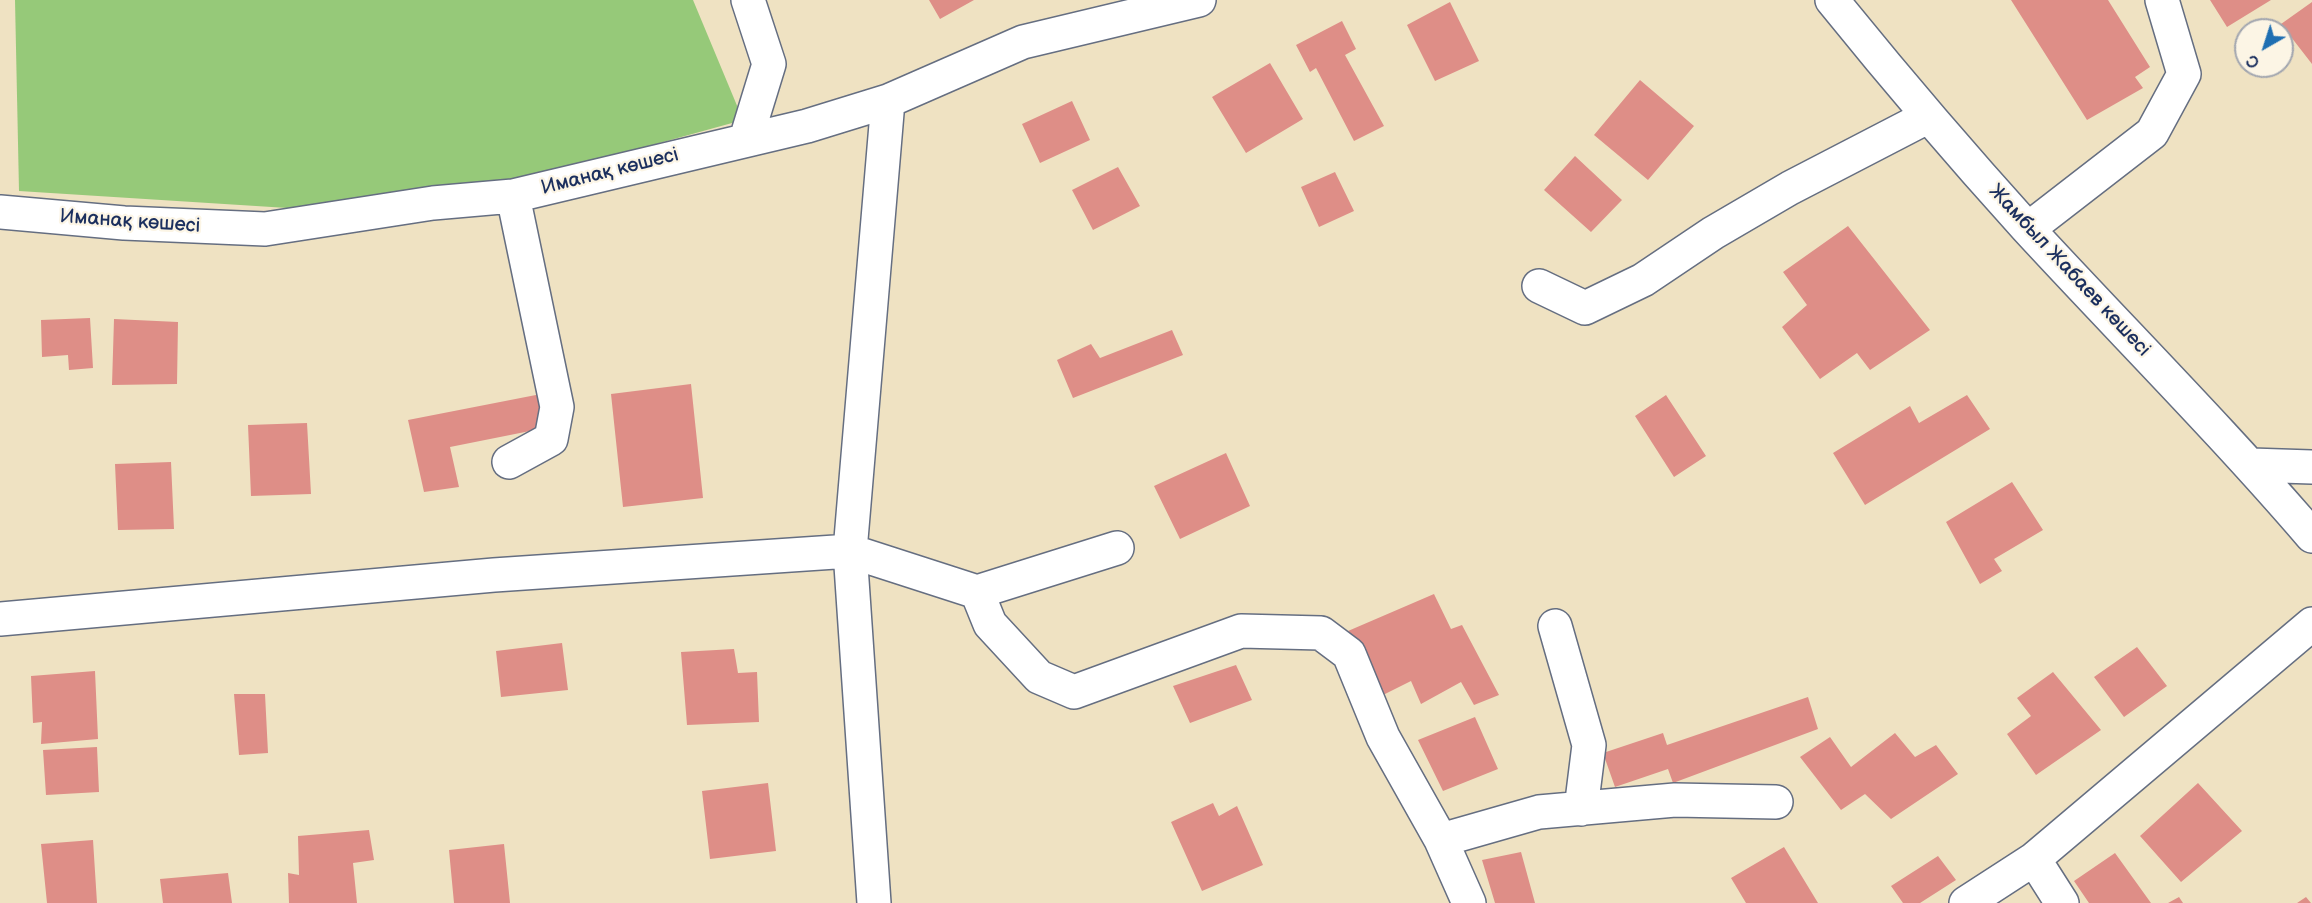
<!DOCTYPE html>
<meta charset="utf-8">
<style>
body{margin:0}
#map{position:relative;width:2312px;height:903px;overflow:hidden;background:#efe2c2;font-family:"Balsamiq Sans",sans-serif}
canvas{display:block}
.north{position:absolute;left:2234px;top:18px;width:60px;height:60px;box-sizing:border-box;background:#fcf5e5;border:2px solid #a2a6af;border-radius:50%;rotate:219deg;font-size:16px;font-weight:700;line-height:24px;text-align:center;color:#1b2f5e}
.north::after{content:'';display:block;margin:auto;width:21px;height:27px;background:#1f6fb2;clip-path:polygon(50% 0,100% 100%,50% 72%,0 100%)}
</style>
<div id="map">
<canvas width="2312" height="903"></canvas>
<div class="north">С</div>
</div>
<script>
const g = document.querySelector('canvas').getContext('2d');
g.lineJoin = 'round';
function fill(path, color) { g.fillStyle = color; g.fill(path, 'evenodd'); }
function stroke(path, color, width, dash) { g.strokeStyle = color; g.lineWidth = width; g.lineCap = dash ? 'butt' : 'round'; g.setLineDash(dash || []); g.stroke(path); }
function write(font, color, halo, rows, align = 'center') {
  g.font = font + ' "Balsamiq Sans",sans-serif'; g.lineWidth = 4.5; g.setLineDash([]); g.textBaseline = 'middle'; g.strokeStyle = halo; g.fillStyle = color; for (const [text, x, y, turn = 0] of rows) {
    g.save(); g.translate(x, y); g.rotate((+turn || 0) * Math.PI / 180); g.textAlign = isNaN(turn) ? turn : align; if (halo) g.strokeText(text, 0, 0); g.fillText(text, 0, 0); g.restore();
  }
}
const green = new Path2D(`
 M15,0H693L743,120L398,215L19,191Z`);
const building = new Path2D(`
 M929,0H974L940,19Z
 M2011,0H2108L2150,67L2135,77L2143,88L2087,120Z
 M2210,0H2271L2227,27Z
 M1450,2L1479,61L1435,81L1407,25Z
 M2312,2V64L2281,24Z
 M1342,21L1356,49L1345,55L1384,126L1354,141L1316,68L1310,72L1296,45Z
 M1270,63L1303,119L1246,153L1212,97Z
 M1640,80L1694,126L1648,180L1594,135Z
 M1072,101L1090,140L1040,163L1022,124Z
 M1575,156L1622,200L1591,232L1544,190Z
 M1118,167L1140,206L1093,230L1072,190Z
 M1335,172L1354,211L1319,227L1301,187Z
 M1848,226L1930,330L1870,370L1857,353L1820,379L1782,327L1807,305L1783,272Z
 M90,318L93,368L69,370L68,355L42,357L41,320Z
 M114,319L178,322L177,384L112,385Z
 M1172,330L1183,355L1073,398L1057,360L1091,344L1100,358Z
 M691,384L703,498L623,507L611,394Z
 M541,394L545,428L450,447L459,487L424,492L408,420Z
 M1666,395L1706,456L1674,477L1635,416Z
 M1967,395L1990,429L1865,505L1833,453L1910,406L1919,423Z
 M307,423L311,494L251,496L248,425Z
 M1226,453L1250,506L1180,539L1154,486Z
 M171,462L174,529L118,530L115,464Z
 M2012,482L2043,530L1994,559L2002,571L1980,584L1946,522Z
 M1434,594L1451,629L1462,625L1499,695L1474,705L1461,682L1421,704L1411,681L1379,697L1348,631Z
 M562,643L568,690L501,697L496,651Z
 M2137,647L2167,686L2124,717L2094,677Z
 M734,649L738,673L757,672L759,722L687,725L681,652Z
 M1236,665L1252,700L1190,723L1173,686Z
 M95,671L98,739L41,744L42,722L33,723L31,676Z
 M2053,672L2101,730L2036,775L2007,734L2031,716L2017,698Z
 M234,694H265L268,753L239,755Z
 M1808,697L1818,729L1673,783L1668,769L1615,787L1603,753L1663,733L1667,745Z
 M1475,717L1498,769L1443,791L1418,740Z
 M1895,733L1915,757L1936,745L1958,774L1891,819L1865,794L1841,810L1800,757L1830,737L1851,767Z
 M97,747L99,792L46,795L43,750Z
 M768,783L776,851L710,859L702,791Z
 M2198,783L2242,831L2181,882L2140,836Z
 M1213,803L1219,816L1237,806L1263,865L1202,891L1171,822Z
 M369,830L374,860L353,863L357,903H289L288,873L299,875L298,836Z
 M93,840L97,903H47L41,844Z
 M504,844L510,903H454L449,850Z
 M1784,847L1818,903H1746L1731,878Z
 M1521,852L1535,903H1495L1482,860Z
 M2115,853L2151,903H2089L2074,881Z
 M1938,856L1956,880L1920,903H1903L1891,886Z
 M228,873L232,903H163L160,879Z
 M2179,897L2183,903H2168Z
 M2306,897L2311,903H2297Z`);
const street = new Path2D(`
 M1832,0C1895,78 1960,154 2027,228C2122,331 2221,430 2312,536
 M746,139L769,64L748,0
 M0,212L124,223L265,229L433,203L513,196L807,126L888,101L1023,42L1199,0
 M2028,229L2152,133L2184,74L2162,0
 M1539,286L1585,308L1643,280L1713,233L1790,188L1927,117
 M509,462L551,439L557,407L513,196
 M2251,465L2312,467
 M977,592L990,624L1039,677L1074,692L1241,631L1321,633L1349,654L1383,737L1441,840L1469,903
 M0,619L494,575L850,551L977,592L1117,548
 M1555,626L1589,745L1581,809
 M1441,840L1539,812L1675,800L1776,802
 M2034,859L2062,903
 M874,903L850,551L888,101
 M1966,903L2034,859L2312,624`);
const streetNames = [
 ["Иманақ көшесі",610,172,-14],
 ["Иманақ көшесі",130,222,4],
 ["Жамбыл Жабаев көшесі",2069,271,47]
];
fill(green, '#96c979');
fill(building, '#de8e87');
stroke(street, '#656e81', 36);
stroke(street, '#fff', 33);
write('20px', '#1b2f5e', '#fcf5e5', streetNames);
</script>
